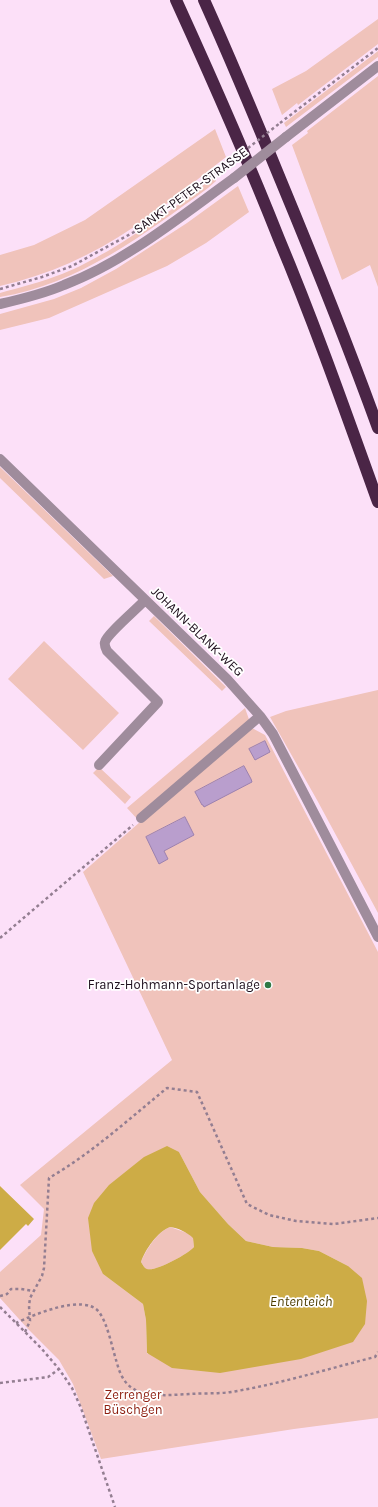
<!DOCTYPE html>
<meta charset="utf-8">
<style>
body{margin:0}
canvas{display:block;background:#fce0f8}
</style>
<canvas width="378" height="1507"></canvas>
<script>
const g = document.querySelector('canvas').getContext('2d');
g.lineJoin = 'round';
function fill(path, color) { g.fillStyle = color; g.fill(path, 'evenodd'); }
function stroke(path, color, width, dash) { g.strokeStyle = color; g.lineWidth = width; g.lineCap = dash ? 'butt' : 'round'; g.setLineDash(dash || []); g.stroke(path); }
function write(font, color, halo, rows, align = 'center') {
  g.font = font + ' Karla,sans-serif'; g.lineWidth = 3.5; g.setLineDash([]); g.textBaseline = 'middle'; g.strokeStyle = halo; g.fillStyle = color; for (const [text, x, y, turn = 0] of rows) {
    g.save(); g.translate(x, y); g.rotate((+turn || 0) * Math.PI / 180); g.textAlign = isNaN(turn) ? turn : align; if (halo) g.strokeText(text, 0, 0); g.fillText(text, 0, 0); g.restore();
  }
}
const green = new Path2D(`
 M378,19V44L298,105L297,103L282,115L272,89L306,71Z
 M378,51V57L286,127L284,123Z
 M378,76V287L370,265L342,280L292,145L308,133L307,131Z
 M215,129L226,157C196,180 166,206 134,227C93,255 48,275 0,286V255L34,245L85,220Z
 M213,177L216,181L208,188C145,234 79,284 0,297V293C21,287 42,282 62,274C78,268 93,259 108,251C144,229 181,205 213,177Z
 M238,186L249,212L206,243L167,266L49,318L0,330V314L54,299L81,288L116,269L187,223Z
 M0,467L113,576L104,579L0,478Z
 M154,616L226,687L222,691L149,621Z
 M44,641L119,713L83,750L8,679Z
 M378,690V913L317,800L270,717L286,711Z
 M245,708L252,728L265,735L378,952V1418L294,1429L101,1459L73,1384L59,1360L28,1329L0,1298V1272L41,1235L44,1209L20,1185L172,1060L83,872L140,822L127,808ZM179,1152L200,1192L228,1224L246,1241L273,1247L302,1248L319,1251L348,1266L147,1354L146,1320L143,1304L103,1274Z
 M99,767L131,797L125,804L93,773Z
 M170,1227L190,1234L193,1237L194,1247C188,1254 155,1272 147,1269C144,1268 143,1265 141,1262C146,1250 158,1231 170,1227Z`);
const water = new Path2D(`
 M167,1146L179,1152L200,1192L228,1224L246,1241L273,1247L302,1248L319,1251L348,1266L362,1278L367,1301L365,1324L353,1342L301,1359L220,1373L172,1368L147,1353L146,1320L143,1304L103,1274L92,1251L88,1218L94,1203L109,1185L144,1157ZM170,1227C178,1228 187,1232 193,1238L194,1247C188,1254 155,1272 147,1269C144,1268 143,1265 141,1262C145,1250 158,1231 170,1227Z
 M0,1186L34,1219L28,1226L26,1224L0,1250Z`);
const building = new Path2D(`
 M265,741L270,752L255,760L249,749Z
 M244,766L251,779L252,782L204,807L203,805H202L195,792Z
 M185,817L194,835L164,851L168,859L159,864L146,837Z`);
const path = new Path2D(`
 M280,123L378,48
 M0,289L42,277L72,266L134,232L229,163
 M0,938L133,825
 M0,1296L7,1294L11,1289H21L33,1291
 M0,1307L41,1348L59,1369L72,1388L81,1408L115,1507
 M16,1323C33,1315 84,1293 99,1312C108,1324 112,1348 117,1363C120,1375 126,1387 138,1391C154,1397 171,1395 189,1394C202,1393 217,1394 231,1392C280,1384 327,1369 375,1357L378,1352
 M25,1332L30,1321L29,1306L30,1298L42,1276L44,1268L49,1178C92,1153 129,1119 167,1088L197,1092L247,1204L269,1215L296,1221L334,1224L378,1218
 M0,1383L48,1377L59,1369`);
const minor = new Path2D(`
 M286,137L378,66
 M0,304C22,299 43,294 64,285C125,262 181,216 234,178
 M0,459L227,679L260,716L141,818
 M260,716L273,734L378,937
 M99,765L158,702L107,651C106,649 104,645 105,642C107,634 138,608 145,600`);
const highway = new Path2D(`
 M176,0C212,79 247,158 279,239C315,325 346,413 378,502
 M204,0C231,60 256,120 281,181C315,263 348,345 378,428`);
const pathBridge = new Path2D(`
 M229,163L280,123`);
const minorBridge = new Path2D(`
 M234,178L286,137`);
const markers = [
 [268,985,4,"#307946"]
];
const streetNames = [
 ["SANKT-PETER-STRASSE",191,191,-36],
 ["JOHANN-BLANK-WEG",197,632,44]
];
const poiNames = [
 ["Franz-Hohmann-Sportanlage",260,985]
];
const parkNames = [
 ["Zerrenger",133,1395],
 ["Büschgen",133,1410]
];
const waterNames = [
 ["Ententeich",301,1302]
];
fill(green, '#f0c3bb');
fill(water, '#cdac46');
fill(building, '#b99ecd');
stroke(building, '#9c81af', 1);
stroke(path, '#937e91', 2.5, [3, 3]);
stroke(minor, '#9f8c9c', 10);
stroke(highway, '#4a2546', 12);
stroke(pathBridge, '#937e91', 2.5, [3, 3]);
stroke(minorBridge, '#9f8c9c', 10);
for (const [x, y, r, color] of markers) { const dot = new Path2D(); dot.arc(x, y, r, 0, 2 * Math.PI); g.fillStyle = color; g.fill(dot); stroke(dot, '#fff', 1.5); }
write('13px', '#1c0d1b', '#fff', streetNames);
write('13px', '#1c0d1b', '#fff', poiNames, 'right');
write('13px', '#8d1d0e', '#fff', parkNames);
write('italic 14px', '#4f3e02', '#fff', waterNames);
</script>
